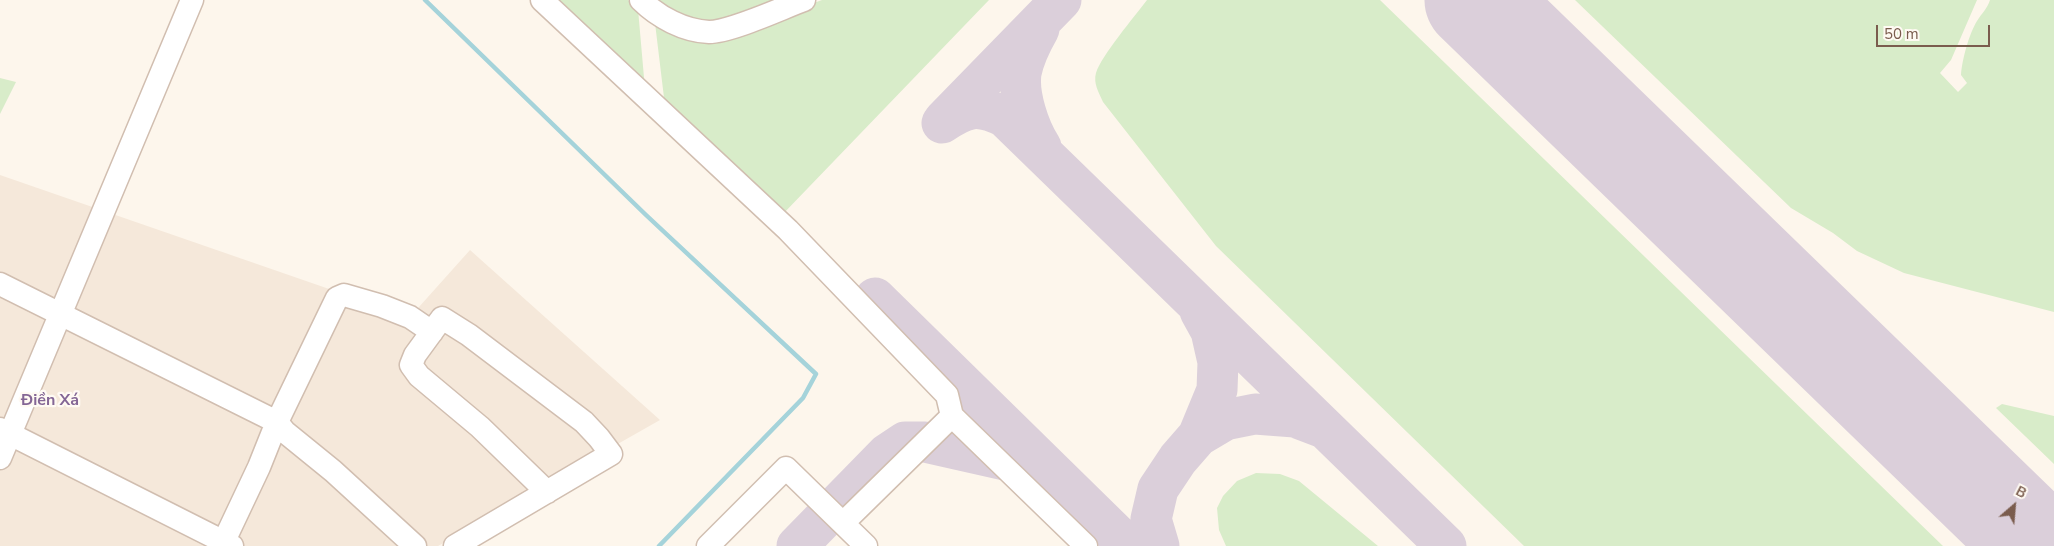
<!DOCTYPE html>
<meta charset="utf-8">
<style>
body{margin:0}
#map{position:relative;width:2054px;height:546px;overflow:hidden;background:#fdf6ec;font-family:"Nunito Sans",sans-serif}
canvas{display:block}
.north{position:absolute;left:1989px;top:481px;width:50px;height:50px;-webkit-text-stroke:4px #fffaf3;paint-order:stroke;rotate:27deg;font-size:14px;font-weight:700;line-height:20px;text-align:center;color:#7a5c4d}
.north::after{content:'';display:block;margin:auto;width:18px;height:22px;background:#7a5c4d;clip-path:polygon(50% 0,100% 100%,50% 72%,0 100%)}
.scale{position:absolute;left:1876px;top:25px;width:114px;height:22px;box-sizing:border-box;border:2px solid #7a5c4d;border-top:0;padding-left:6px;font-size:15px;line-height:18px;white-space:nowrap;color:#7a5c4d;-webkit-text-stroke:4px #fffaf3;paint-order:stroke}
</style>
<div id="map">
<canvas width="2054" height="546"></canvas>
<div class="north">B</div>
<div class="scale">50 m</div>
</div>
<script>
const g = document.querySelector('canvas').getContext('2d');
g.lineJoin = 'round';
function fill(path, color) { g.fillStyle = color; g.fill(path, 'evenodd'); }
function stroke(path, color, width, dash) { g.strokeStyle = color; g.lineWidth = width; g.lineCap = dash ? 'butt' : 'round'; g.setLineDash(dash || []); g.stroke(path); }
function write(font, color, halo, rows, align = 'center') {
  g.font = font + ' "Nunito Sans",sans-serif'; g.lineWidth = 4.5; g.setLineDash([]); g.textBaseline = 'middle'; g.strokeStyle = halo; g.fillStyle = color; for (const [text, x, y, turn = 0] of rows) {
    g.save(); g.translate(x, y); g.rotate((+turn || 0) * Math.PI / 180); g.textAlign = isNaN(turn) ? turn : align; if (halo) g.strokeText(text, 0, 0); g.fillText(text, 0, 0); g.restore();
  }
}
const residential = new Path2D(`
 M0,175L410,317L470,250L660,420L438,546H0Z`);
const green = new Path2D(`
 M553,0H628L638,9L645,89Z
 M651,0H786L710,24L684,21Z
 M822,0H989L782,215L665,106L655,23L723,36Z
 M1147,0H1380L1943,546H1524L1216,246L1103,102C1099,93 1093,83 1096,73C1101,56 1135,16 1147,0Z
 M1575,0H1977L1951,60L1940,73L1958,92L1967,83L1961,75C1962,60 1969,34 1977,21C1982,13 1987,9 1990,0H2054V312L1904,273L1857,251L1833,233L1791,208Z
 M0,78L16,82L0,114Z
 M2002,404L2054,416V464L1996,408Z
 M1256,473L1280,474L1299,481L1378,546H1226L1219,530L1217,508L1223,496L1237,481Z`);
const stream = new Path2D(`
 M425,0L646,215L816,374L803,398L659,546`);
const taxiway = new Path2D(`
 M1039,29C1031,43 1024,57 1021,73C1018,95 1029,128 1041,147
 M944,120L1061,0
 M942,123C967,106 978,104 1005,117L1446,546
 M875,298L1128,546
 M1198,436L1225,420L1255,414L1295,417L1324,428
 M797,546L887,454L905,442H925L1027,465
 M1159,546L1151,519L1158,489L1178,459L1198,436L1217,390L1218,362L1211,331L1200,311`);
const runway = new Path2D(`
 M1475,0L2038,546`);
const minor = new Path2D(`
 M542,0L788,230L947,395L952,416L1086,546
 M641,0C658,17 684,31 709,32C731,32 782,8 804,0
 M0,284L277,422L285,432L333,471L415,546
 M0,429L232,546
 M0,458L192,0
 M843,523L952,416
 M224,541L259,467L277,422L337,298L344,295L382,306L410,317L432,332
 M455,546L611,454L599,438L584,422L469,335L442,318L415,355L411,365L419,376L480,427L547,492
 M708,546L786,468L866,546`);
const quarterNames = [
 ["Điền Xá",50,401]
];
fill(residential, '#f5e8da');
fill(green, '#d8ecc9');
stroke(stream, '#a5d3da', 4.5);
stroke(taxiway, '#dbcfda', 41);
stroke(runway, '#dbcfda', 101);
stroke(minor, '#d1beb0', 25);
stroke(minor, '#fff', 22);
write('bold 16px', '#846695', '#fffaf3', quarterNames);
</script>
